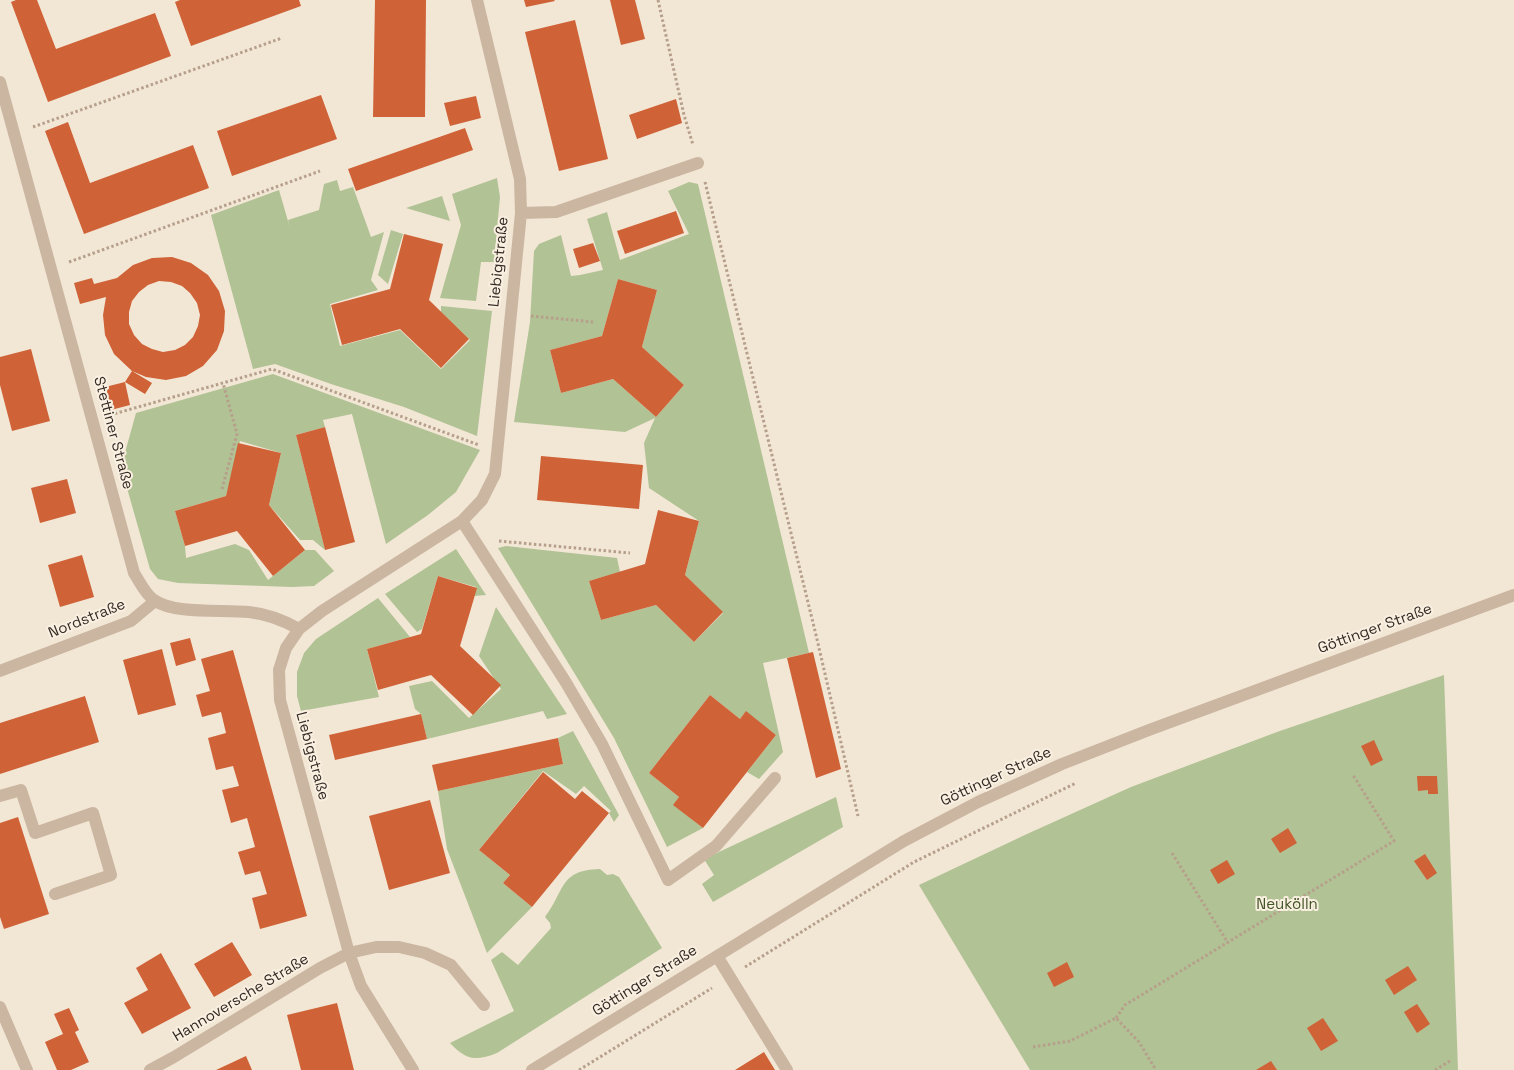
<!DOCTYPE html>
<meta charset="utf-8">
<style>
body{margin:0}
canvas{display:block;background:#f2e6d5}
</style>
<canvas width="1514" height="1070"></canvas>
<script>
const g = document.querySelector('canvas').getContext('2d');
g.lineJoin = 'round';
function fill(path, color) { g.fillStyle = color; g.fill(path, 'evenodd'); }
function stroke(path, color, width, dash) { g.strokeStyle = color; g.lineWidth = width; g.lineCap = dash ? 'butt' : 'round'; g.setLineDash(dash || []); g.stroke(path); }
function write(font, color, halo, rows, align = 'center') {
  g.font = font + ' "Space Grotesk",sans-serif'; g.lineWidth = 4; g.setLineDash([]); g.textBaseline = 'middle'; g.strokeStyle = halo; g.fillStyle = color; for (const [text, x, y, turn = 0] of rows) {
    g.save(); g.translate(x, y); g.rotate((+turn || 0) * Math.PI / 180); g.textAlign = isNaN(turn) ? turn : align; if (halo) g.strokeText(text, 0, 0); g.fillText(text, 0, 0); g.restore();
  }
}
const green = new Path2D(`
 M497,178L500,197L494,262H481L476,301L440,298L461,225L452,194Z
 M337,180L340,191L353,187L371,237L384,232L371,280L378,290L330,304L340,346L400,330L441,369L470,340L441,312V306L492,311L477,436L404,407L331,384L275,364L253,369L211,215L279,190L290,228L288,220L319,210L324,184Z
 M689,182L698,184L809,653L763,663L783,752L759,779L747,772L776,735L746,712L740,719L710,695L649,773L679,797L674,805L703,828L667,847L614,738L498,548L506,546L617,558L620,572L589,581L601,620L656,605L694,642L723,613L685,575L699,521L649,488L644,443L655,418L625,432L514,422L530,322L534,251L539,244L561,235L571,276L580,275L603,270L587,219L607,212L620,260L689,234L668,191ZM618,279L657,290L642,347L684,385L656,417L613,379L561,393L550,350L602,336Z
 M442,196L450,221L406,208Z
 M391,230L403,234L388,284L378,275Z
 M273,374L480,450L456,492L428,515L386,544L352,414L323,420L325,427L296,435L325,550L313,540H300L269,505L281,453L240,441L226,496L175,511L185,546L186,558L235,544L249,550L268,580L305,550H315L334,571L314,586L292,587L178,583L158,579L150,569L121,467L136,413Z
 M456,549L486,595L474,596L476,587L438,576L422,629L417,632L385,594Z
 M378,598L410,637L367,649L379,697L301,711L297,696V672L304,653L316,639Z
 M496,607L567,714L547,719L543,711L427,739L421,714L415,709L409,686L432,681L469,718L501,689L479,656Z
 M1444,675L1458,1070H1030L919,885L1027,834L1131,787L1277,732Z
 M573,731L619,815L614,822L609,813L611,811L584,786L576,794L543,771L479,850L510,875L503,883L532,907L487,953L447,849L438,791L563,764L558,738Z
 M836,797L843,827L713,902L702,884L714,875L704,859Z
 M600,869L607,875L613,874L619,877L662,948L497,1053C476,1061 467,1061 450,1043L514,1011L491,960L502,952L518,965L551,928L550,923L545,917C565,891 559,870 600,869Z`);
const building = new Path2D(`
 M16,0H37L56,49L155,13L171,56L48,102L11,2Z
 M180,0H299L301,6L191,46L175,2Z
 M375,0H426L425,117H373Z
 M524,0H554L555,1L526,7Z
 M610,0H635L645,39L621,45Z
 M575,20L608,159L559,171L525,32Z
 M321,95L337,139L232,176L217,131Z
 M476,96L481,118L450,126L444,103Z
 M676,99L682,123L637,139L629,115Z
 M68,122L90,183L193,145L209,188L84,234L45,131Z
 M465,128L473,150L356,191L348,169Z
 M676,211L684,233L625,254L617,231Z
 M404,234L443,244L429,300L469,339L441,368L400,329L342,345L331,305L390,289Z
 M593,243L600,261L579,268L573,249Z
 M172,257L191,263L208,275L219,291L225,311L224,331L217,350L203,366L186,376L166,380L146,377L132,371L114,354L105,335L103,315L106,297L80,304L74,283L92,278L94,284L117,278L133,265L152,258ZM159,281L171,282L182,286L190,293L197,303L200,315L198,326L193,337L185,345L175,350L163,352L152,349L142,344L134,335L129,324V312L132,301L139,292L148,285Z
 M618,279L657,290L642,347L684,385L656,417L613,379L561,393L550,350L602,336Z
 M31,349L50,421L12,431L0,385V357Z
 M132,371L152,383L145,394L125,382Z
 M125,382L130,405L107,411L101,388Z
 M325,427L355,542L325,550L296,435Z
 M238,443L281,453L269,505L305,550L273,576L237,531L185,546L175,511L226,496Z
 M541,456L643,465L639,509L537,500Z
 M67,479L76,513L40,523L31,488Z
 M658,510L699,521L685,575L723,612L694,642L656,605L601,620L589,581L645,564Z
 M82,555L94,597L60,607L48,565Z
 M438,576L477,588L460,646L501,685L473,715L431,675L378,690L367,649L421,634Z
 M190,638L196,660L176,666L170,643Z
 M162,649L176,705L138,715L123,660Z
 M233,650L307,916L260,929L252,898L267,894L260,871L245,875L238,852L255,847L247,818L231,823L222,790L239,786L233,766L216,770L208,738L226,733L221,712L202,717L196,695L210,691L201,659Z
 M813,652L841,769L816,778L787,658Z
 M710,695L740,719L746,711L776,735L703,828L673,805L679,797L649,773Z
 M85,696L99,742L0,774V723Z
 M421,714L427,739L335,760L329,735Z
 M558,738L563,764L438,791L432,765Z
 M1374,740L1383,760L1371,766L1361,746Z
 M543,772L575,799L582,791L609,813L532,907L503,883L510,875L479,850Z
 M1417,776H1437L1438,794H1428V790L1418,791Z
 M430,800L450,873L389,890L369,816Z
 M18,817L49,914L4,929L0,917V823Z
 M1288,828L1297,843L1280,853L1271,839Z
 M1425,854L1437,873L1427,880L1414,861Z
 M1227,860L1235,874L1218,884L1210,870Z
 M232,942L252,975L214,997L194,964Z
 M161,953L191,1008L142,1034L124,1003L148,990L136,968Z
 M1067,962L1074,977L1054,987L1047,973Z
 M1408,966L1417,980L1394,995L1385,980Z
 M337,1003L354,1070H301L287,1015Z
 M1417,1004L1430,1024L1417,1033L1404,1012Z
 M69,1008L79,1030L75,1032L89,1062L71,1070H57L45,1042L63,1034L54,1014Z
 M1323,1018L1338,1041L1321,1051L1307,1028Z
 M764,1052L775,1070H735Z
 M246,1056L252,1070H216Z
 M1271,1061L1277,1070H1256Z`);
const path = new Path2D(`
 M658,0L684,115L693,145
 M33,127L282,38
 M705,182L816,635L858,816
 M69,262L320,171
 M531,316L593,322
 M110,415L272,369L479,445
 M222,489L237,434L223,383
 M499,541L630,553
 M1172,853L1228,943
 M745,967L914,862L1076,783
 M1116,1018L1125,1005L1394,841L1353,775
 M1033,1047L1070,1041L1116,1018L1139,1042L1156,1070
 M579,1070L712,988
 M1435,1070L1450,1061`);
const minor = new Path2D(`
 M0,82L134,573C140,582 145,594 154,600C175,615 223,609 249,612C268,614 283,620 299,629
 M521,213L556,212L698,163
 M462,521L565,681L602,744L668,880L716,846L775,778
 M0,671L131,621L155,601
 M0,796L21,790L35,833L93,813L111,875L55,894
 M717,956L787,1070
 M0,1007L27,1070
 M150,1070L174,1057L320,968L349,953L376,947H399L425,953L451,965L484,1005
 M413,1070L361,986L349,953L280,700L279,670L286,648L299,629L322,611L462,521L482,500L495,474L521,213L520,179L477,0
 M532,1070L904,841L978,802L1062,764L1149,730L1514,595`);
const streetNames = [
 ["Liebigstraße",499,262,-84],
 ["Stettiner Straße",113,433,75],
 ["Nordstraße",87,619,-22],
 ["Göttinger Straße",1375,629,-20],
 ["Liebigstraße",312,756,75],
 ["Göttinger Straße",996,777,-25],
 ["Göttinger Straße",645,981,-32],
 ["Hannoversche Straße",241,998,-31]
];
const parkNames = [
 ["Neukölln",1287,905]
];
fill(green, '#b1c295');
fill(building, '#cf6237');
stroke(path, '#b69f8b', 3, [2.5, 2.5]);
stroke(minor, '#cbb6a1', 12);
write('15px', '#342a24', '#faf0e1', streetNames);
write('15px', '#415426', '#faf0e1', parkNames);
</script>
